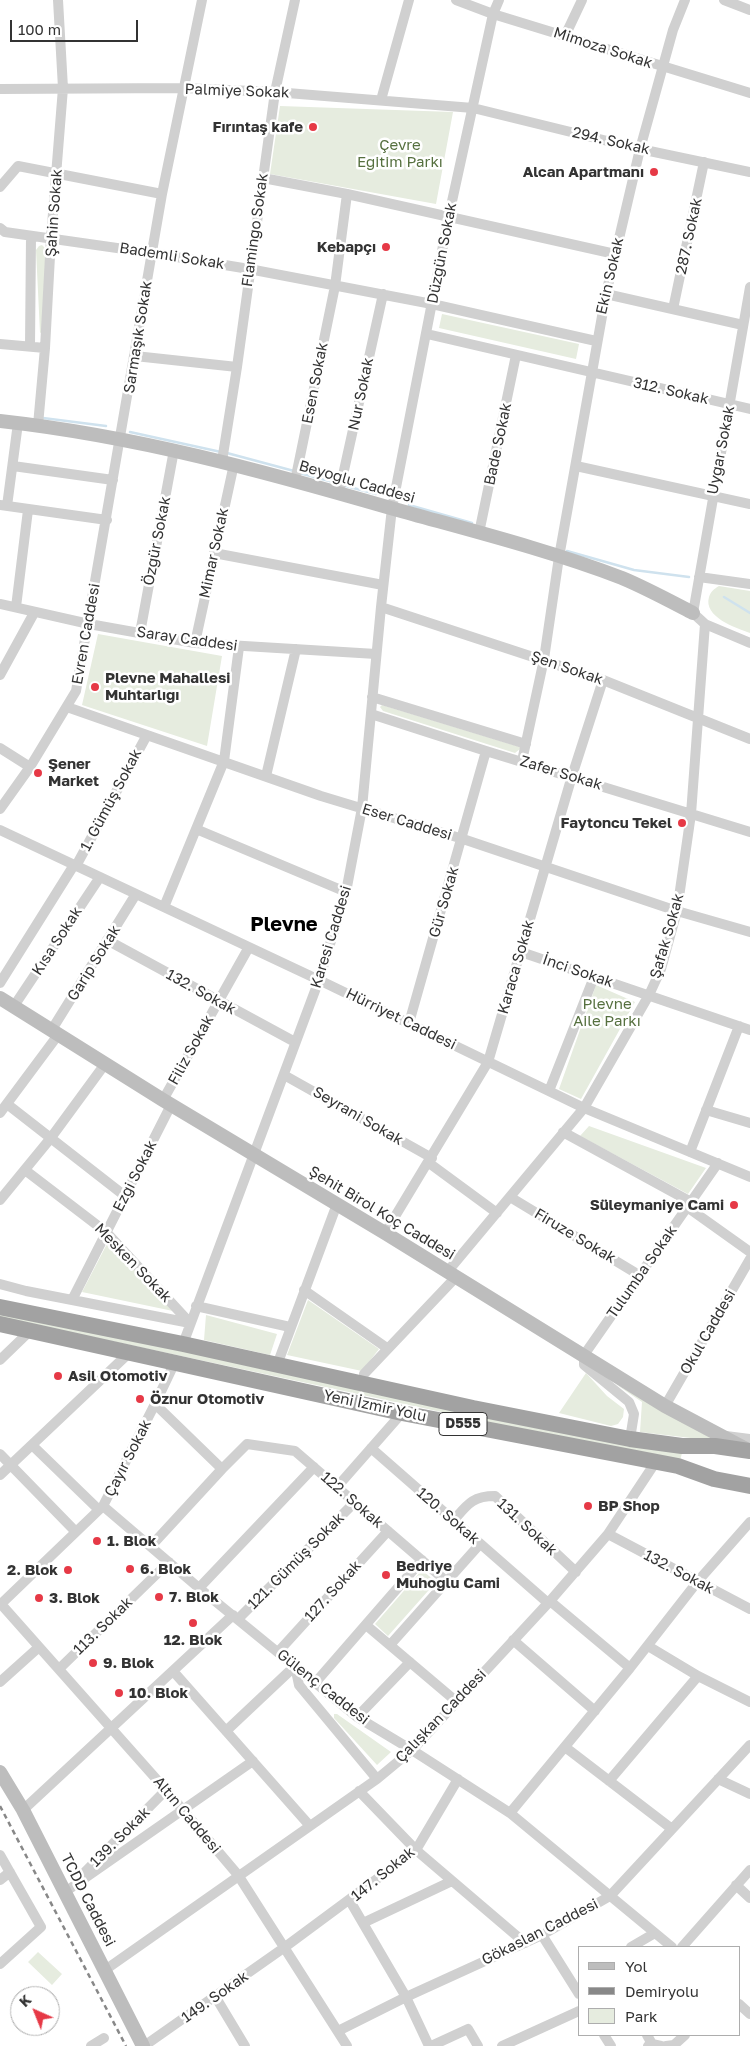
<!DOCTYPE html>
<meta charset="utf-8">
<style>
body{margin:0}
#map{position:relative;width:750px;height:2046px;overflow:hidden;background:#fff;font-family:"Golos Text",sans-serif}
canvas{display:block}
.legend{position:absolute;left:578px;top:1946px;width:162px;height:90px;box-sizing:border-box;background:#fff;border:1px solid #adadad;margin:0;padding:6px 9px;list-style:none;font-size:15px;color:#333}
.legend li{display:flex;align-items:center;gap:10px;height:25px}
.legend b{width:25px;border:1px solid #adadad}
.north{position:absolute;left:10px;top:1986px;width:50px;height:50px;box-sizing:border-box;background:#fff;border:1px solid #adadad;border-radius:50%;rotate:316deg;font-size:14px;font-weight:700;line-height:20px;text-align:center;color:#333}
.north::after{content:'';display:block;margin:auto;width:18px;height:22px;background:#e63946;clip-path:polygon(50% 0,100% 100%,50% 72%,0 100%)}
.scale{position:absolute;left:10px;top:20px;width:128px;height:22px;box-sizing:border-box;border:2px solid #333;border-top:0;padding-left:6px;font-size:15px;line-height:18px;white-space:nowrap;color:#333;-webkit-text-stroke:4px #fff;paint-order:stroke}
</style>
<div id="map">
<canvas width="750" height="2046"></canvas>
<ul class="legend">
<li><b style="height:6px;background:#bdbdbd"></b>Yol</li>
<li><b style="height:6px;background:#888"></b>Demiryolu</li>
<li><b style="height:14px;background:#e6ecdf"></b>Park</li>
</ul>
<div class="north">K</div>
<div class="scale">100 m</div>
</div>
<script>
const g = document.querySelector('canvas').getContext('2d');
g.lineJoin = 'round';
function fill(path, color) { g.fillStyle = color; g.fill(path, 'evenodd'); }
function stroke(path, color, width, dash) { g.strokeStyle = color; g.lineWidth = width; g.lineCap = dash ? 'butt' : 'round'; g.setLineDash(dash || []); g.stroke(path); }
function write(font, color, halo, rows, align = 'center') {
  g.font = font + ' "Golos Text",sans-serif'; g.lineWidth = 5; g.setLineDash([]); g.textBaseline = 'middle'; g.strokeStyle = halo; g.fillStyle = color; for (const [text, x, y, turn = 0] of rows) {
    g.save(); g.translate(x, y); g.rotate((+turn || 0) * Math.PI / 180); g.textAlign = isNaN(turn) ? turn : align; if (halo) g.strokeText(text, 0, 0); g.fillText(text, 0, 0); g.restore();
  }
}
const green = new Path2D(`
 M280,106L453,112L436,204L270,174Z
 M42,245L47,250L42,332L40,333L36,250L39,246Z
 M442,314L579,344L576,359L439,328Z
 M719,586L750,591V633C736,628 703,617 709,597C711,591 714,589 719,586Z
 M98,634L222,656L207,746L82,705Z
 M382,705L520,747V749L515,753L383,711L380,707Z
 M596,985L635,1002L581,1099L559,1089Z
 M589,1126L706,1168L688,1194L580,1136Z
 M108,1242L173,1311L82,1292Z
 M308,1300L379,1349L362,1371L287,1355Z
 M0,1312L682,1453L680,1461L553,1436L0,1317Z
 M206,1315L277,1334L270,1355L204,1340Z
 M586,1373L607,1396L624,1409L623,1417L618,1424L611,1426L559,1413Z
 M614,1383L716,1441L640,1432L642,1402Z
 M422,1570L436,1582L388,1636L375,1624Z
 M334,1714H337L391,1752L377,1765L334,1718Z
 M38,1952L62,1974L52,1985L28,1962Z`);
const stream = new Path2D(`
 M43,418L106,426
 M130,432L221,452
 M227,453L294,471
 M299,473L337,483
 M342,485L376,494
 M409,505L472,523
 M567,551L634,570L689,577
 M724,597L750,613`);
const minor = new Path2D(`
 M456,0L493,14L750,93
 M724,0L750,10
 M565,36L582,0
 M0,89L183,88L275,92L473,108L640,149L750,172
 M381,100L409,0
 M263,178L347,194
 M0,187L18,166L162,194
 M0,228L5,232L152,253L249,269L432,304L596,341
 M750,287L693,613L705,624L750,643
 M606,294L743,325
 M673,309L704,162
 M427,334L750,409
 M0,344L45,348
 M30,346L31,236
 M135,356L237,367
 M38,425L45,348L51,238L63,88L58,0
 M222,461L237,367L275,92L295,0
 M13,466L113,480
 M576,466L750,504
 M295,481L335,286L347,194L615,254
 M339,493L383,294
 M0,505L107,520
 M7,506L18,423
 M479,533L516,355
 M214,553L383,585
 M699,577L750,584
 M0,604L89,624L195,643L376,654
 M16,607L28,510
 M381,607L603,680L750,739
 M140,633L174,450
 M195,643L234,464
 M0,675L34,613
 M372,697L526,744
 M67,707L321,796L463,839L677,911L750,932
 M371,714L486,751L750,832
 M0,748L30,767
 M522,761L544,659L559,557L606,294L640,149L673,30L685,0
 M266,776L296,649
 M0,809L30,767L76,691L162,194L202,0
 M196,829L346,892
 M0,830L319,980L584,1108L750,1177
 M76,866L147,735
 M164,907L224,761L239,647
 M107,940L295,1042
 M521,952L750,1030
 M0,983L74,865
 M14,1006L100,877
 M409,1023L486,751
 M51,1031L136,894
 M284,1075L432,1158
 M549,1091L594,977
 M163,1100L249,947
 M7,1104L125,1196
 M706,1110L750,1123
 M0,1113L58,1035
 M563,1132L691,1202
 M690,1152L739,1026
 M429,1163L497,1213
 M25,1170L106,1232L190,1323
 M510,1197L639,1275
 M0,1200L50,1139L105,1064
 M687,1207L750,1252
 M385,1233L488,1062L572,776L603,680
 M448,1271L584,1108L649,995L661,969L677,911L691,814L705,624
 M0,1284L26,1291L190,1323
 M304,1290L387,1348
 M72,1300L171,1105
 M196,1306L290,1327
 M183,1344L319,980L346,892L362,808L381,607L392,508L449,215L493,14L499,0
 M0,1360L30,1331
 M277,1365L337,1204
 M364,1374L456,1277
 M155,1404L222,1469L247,1444L295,1451L446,1581
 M665,1406L750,1259
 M726,1436L750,1439
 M630,1439L634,1414L629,1402L584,1365V1355L718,1163
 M32,1445L98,1509
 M371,1448L548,1603
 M0,1454L75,1531
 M0,1475L129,1353
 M337,1487L402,1413
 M103,1506L199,1588L357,1717L412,1750L510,1813L672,1947
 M453,1521C467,1505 472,1496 495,1496L576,1572
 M608,1534L750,1609
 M151,1546L222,1469
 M199,1588L314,1467
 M550,1601L630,1668
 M1,1604L166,1790L238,1875L347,2046
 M0,1605L103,1506L155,1404L175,1362
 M238,1619L354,1503
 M366,1625L457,1702
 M513,1640L595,1711
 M390,1645L480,1544
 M648,1646L698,1676L750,1702
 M278,1652L388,1531
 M295,1666L299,1685L377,1779
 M59,1669L169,1562
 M173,1671L310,1826
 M0,1682L39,1647
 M315,1683L422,1560
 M357,1717L410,1662
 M226,1731L295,1666
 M565,1747L672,1829
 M718,1779L750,1794
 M609,1781L698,1676
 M359,1791L416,1850L525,1943
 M23,1810L233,1615
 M510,1813L630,1668L698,1581L750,1522
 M0,1855L41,1927L0,1964
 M83,1874L166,1790
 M0,1880L10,1872
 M736,1885L750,1898
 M65,1892L253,1761
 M350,1901L406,1997L429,2046
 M363,1923L452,1881
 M542,1935L579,1994
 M631,1947L655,1933
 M682,1947L750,1870
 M105,1970L377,1779L412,1750L550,1601L608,1534L655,1463
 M215,1996L245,2046
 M739,2004L750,2014
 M338,2031L406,1997L542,1935L610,1896L750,1745
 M604,2035L611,2046
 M647,2035L652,2044
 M91,2046L104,2038
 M144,2046L285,1947L416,1850L458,1779
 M431,2046L468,2029L478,2046
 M502,2046L579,2011
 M648,2046L652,2044L661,2046
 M666,2046L674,2045L685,2035`);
const secondary = new Path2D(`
 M0,421C136,436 263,471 394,509C469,530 549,550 622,578C646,588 670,601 693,613
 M0,998L163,1100L385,1233L665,1406L746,1449
 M0,1772L23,1810L143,2046`);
const trunk = new Path2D(`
 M0,1307L183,1344L473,1408L630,1439L682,1446H715L750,1451
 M0,1324L402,1413L678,1466L714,1479L750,1486`);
const rail = new Path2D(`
 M0,1806L126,2046`);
const markers = [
 [313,127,5,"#e63946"],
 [654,172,5,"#e63946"],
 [386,247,5,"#e63946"],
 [95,687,5,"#e63946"],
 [38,773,5,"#e63946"],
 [682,823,5,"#e63946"],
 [734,1205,5,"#e63946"],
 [58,1376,5,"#e63946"],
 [140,1399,5,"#e63946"],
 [588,1506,5,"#e63946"],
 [97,1541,5,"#e63946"],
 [130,1569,5,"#e63946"],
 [68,1570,5,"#e63946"],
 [386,1575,5,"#e63946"],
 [159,1597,5,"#e63946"],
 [39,1598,5,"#e63946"],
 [193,1623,5,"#e63946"],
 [93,1663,5,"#e63946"],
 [119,1693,5,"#e63946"]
];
const shields = [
 [463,1424,48]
];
const shieldNames = [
 ["D555",463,1424]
];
const streetNames = [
 ["Mimoza Sokak",603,48,18],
 ["Palmiye Sokak",237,91,2],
 ["294. Sokak",611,141,13],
 ["Şahin Sokak",54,213,-86],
 ["Flamingo Sokak",255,230,-82],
 ["287. Sokak",689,236,-78],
 ["Düzgün Sokak",442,253,-79],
 ["Bademli Sokak",172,256,9],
 ["Ekin Sokak",610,276,-77],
 ["Sarmaşık Sokak",138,337,-81],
 ["Esen Sokak",315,383,-79],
 ["312. Sokak",671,391,13],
 ["Nur Sokak",361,394,-78],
 ["Bade Sokak",498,444,-78],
 ["Uygar Sokak",721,450,-79],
 ["Beyoğlu Caddesi",357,482,16],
 ["Özgür Sokak",157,541,-79],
 ["Mimar Sokak",214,553,-78],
 ["Evren Caddesi",86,634,-80],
 ["Saray Caddesi",187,639,8],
 ["Şen Sokak",567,668,19],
 ["Zafer Sokak",561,773,17],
 ["1. Gümüş Sokak",111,800,-62],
 ["Eser Caddesi",407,822,17],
 ["Gür Sokak",444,902,-74],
 ["Şafak Sokak",667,936,-74],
 ["Karesi Caddesi",331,937,-73],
 ["Kısa Sokak",57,941,-57],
 ["Garip Sokak",94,963,-58],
 ["Karaca Sokak",516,967,-74],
 ["İnci Sokak",578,971,19],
 ["132. Sokak",201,992,29],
 ["Hürriyet Caddesi",401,1019,26],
 ["Filiz Sokak",191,1050,-61],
 ["Seyrani Sokak",358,1116,30],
 ["Ezgi Sokak",135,1176,-63],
 ["Şehit Birol Koç Caddesi",382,1213,31],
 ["Firuze Sokak",575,1236,31],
 ["Mesken Sokak",133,1263,46],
 ["Tulumba Sokak",642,1272,-55],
 ["Okul Caddesi",708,1332,-60],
 ["Yeni İzmir Yolu",375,1406,12],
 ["Çayır Sokak",128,1458,-63],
 ["122. Sokak",352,1500,41],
 ["120. Sokak",448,1516,41],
 ["131. Sokak",527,1527,43],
 ["121. Gümüş Sokak",296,1561,-45],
 ["132. Sokak",679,1572,28],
 ["127. Sokak",333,1591,-48],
 ["113. Sokak",103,1626,-44],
 ["Gülenç Caddesi",323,1687,38],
 ["Çalışkan Caddesi",441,1716,-46],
 ["Altın Caddesi",187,1815,50],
 ["139. Sokak",120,1837,-45],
 ["147. Sokak",383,1874,-39],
 ["TCDD Caddesi",88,1900,63],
 ["Gökaslan Caddesi",540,1932,-27],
 ["149. Sokak",215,1997,-35]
];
const poiNames = [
 ["Fırıntaş kafe",303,127,"right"],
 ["Alcan Apartmanı",644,172,"right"],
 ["Kebapçı",376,247,"right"],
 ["Plevne Mahallesi",105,678],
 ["Muhtarlığı",105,695],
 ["Şener",48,764],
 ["Market",48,781],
 ["Faytoncu Tekel",672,823,"right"],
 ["Süleymaniye Cami",724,1205,"right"],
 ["Asil Otomotiv",68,1376],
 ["Öznur Otomotiv",150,1399],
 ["BP Shop",598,1506],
 ["1. Blok",107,1541],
 ["Bedriye",396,1566],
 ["Muhoğlu Cami",396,1583],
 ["6. Blok",140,1569],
 ["2. Blok",58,1570,"right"],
 ["7. Blok",169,1597],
 ["3. Blok",49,1598],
 ["12. Blok",193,1640,"center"],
 ["9. Blok",103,1663],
 ["10. Blok",129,1693]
];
const parkNames = [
 ["Çevre",400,145],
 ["Eğitim Parkı",400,162],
 ["Plevne",607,1004],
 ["Aile Parkı",607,1021]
];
const districtNames = [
 ["Plevne",284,925]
];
fill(green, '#e6ecdf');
stroke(stream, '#cfe2ee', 2.5);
stroke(minor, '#d0d0d0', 10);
stroke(secondary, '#bdbdbd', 14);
stroke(trunk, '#a2a2a2', 16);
stroke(rail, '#888', 2.5, [5, 4]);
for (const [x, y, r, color] of markers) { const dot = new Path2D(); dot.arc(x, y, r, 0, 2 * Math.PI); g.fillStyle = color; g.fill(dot); stroke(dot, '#fff', 2); }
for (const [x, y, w] of shields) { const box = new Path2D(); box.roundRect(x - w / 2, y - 11.5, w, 23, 4); g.fillStyle = '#fff'; g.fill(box); stroke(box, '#333', 1); }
write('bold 14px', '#333', null, shieldNames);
write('15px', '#333', '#fff', streetNames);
write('bold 15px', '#333', '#fff', poiNames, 'left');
write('15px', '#56703f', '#fff', parkNames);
write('bold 20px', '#000', '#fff', districtNames);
</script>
